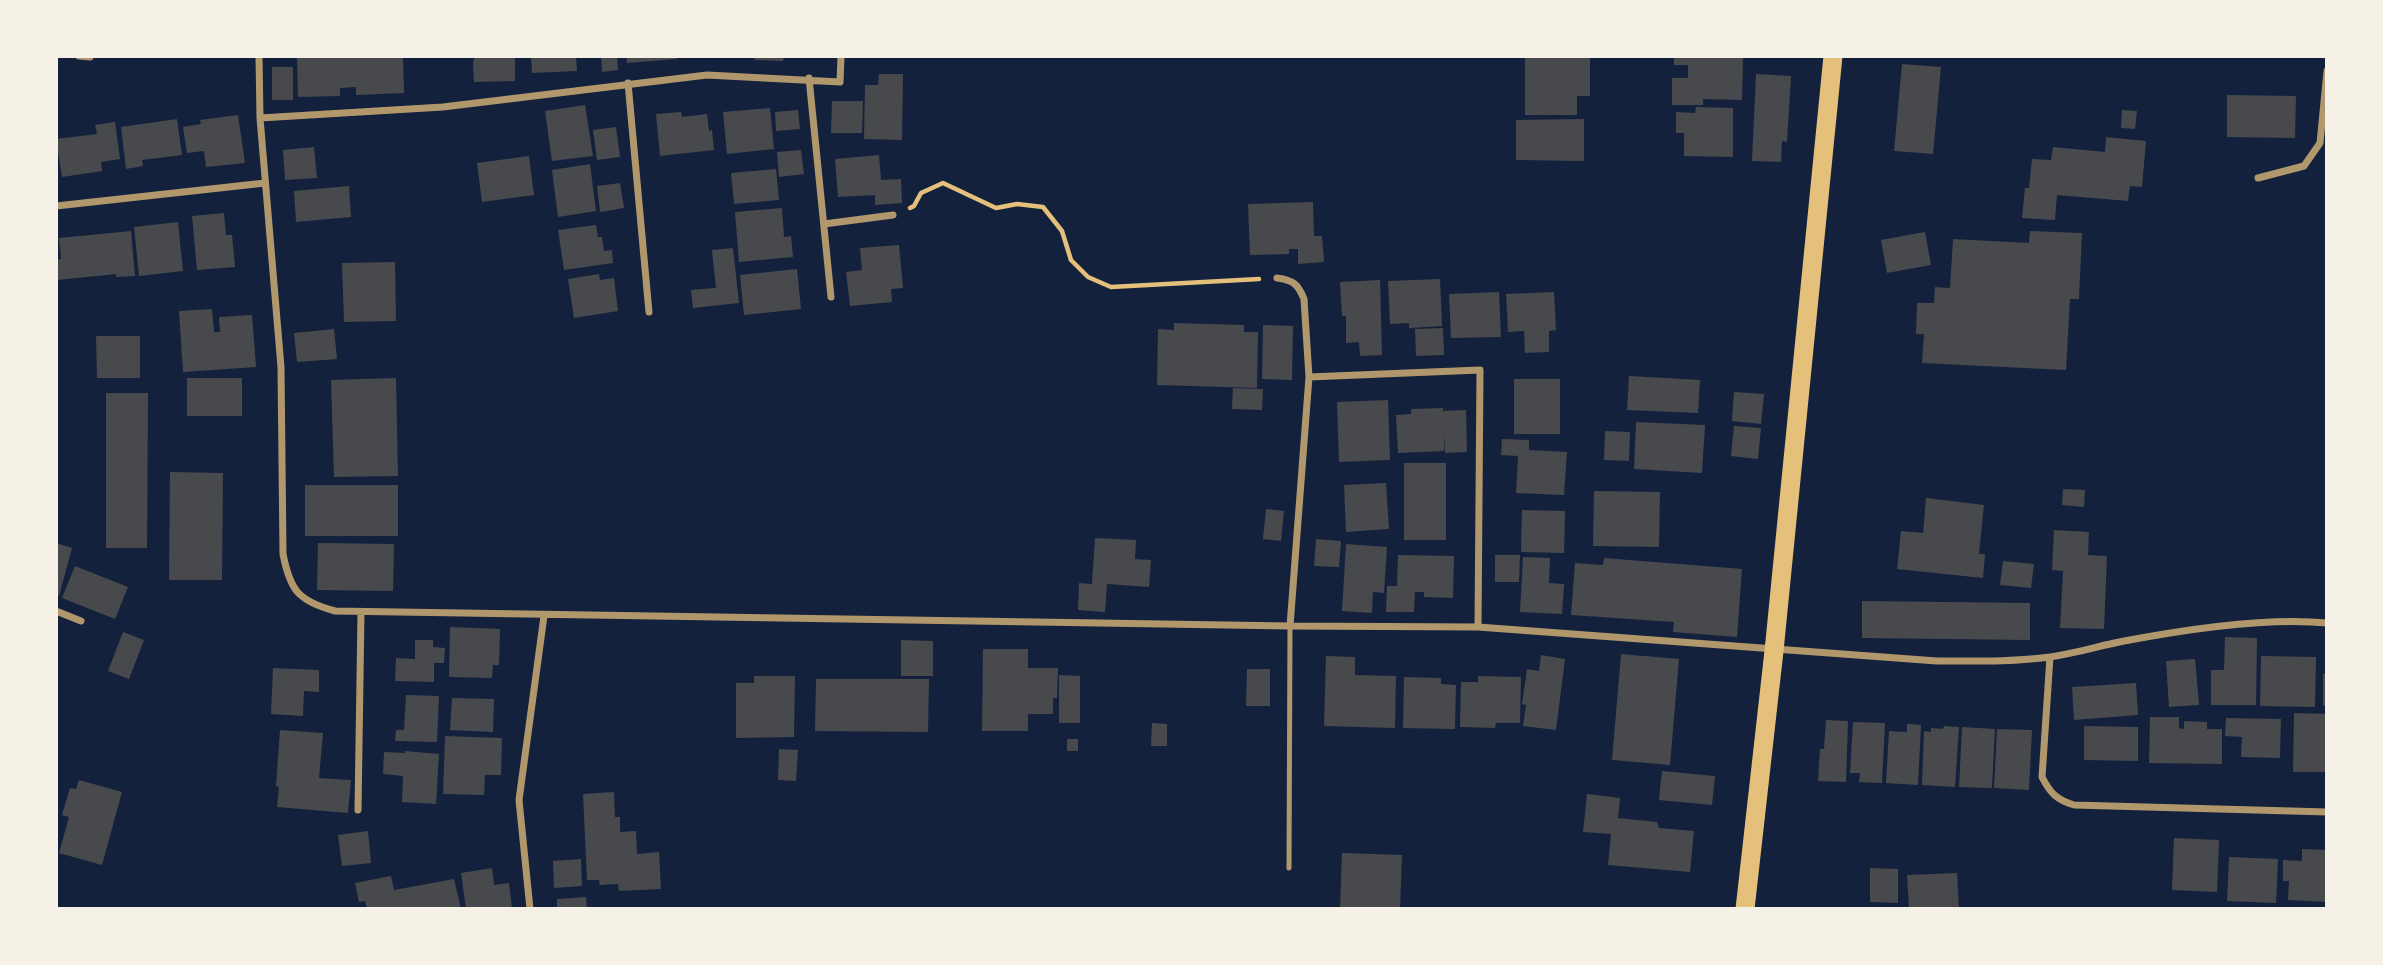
<!DOCTYPE html>
<style>
body{margin:0}
#map{position:relative;width:2383px;height:965px;overflow:hidden;background:#14213d;font-family:"Exo 2",sans-serif}
canvas{display:block}
.frame{position:absolute;inset:0;border:58px solid #f6f1e7;pointer-events:none}
</style>
<div id="map">
<canvas width="2383" height="965"></canvas>
<div class="frame"></div>
</div>
<script>
const g = document.querySelector('canvas').getContext('2d');
g.lineJoin = 'round';
function fill(path, color) { g.fillStyle = color; g.fill(path, 'evenodd'); }
function stroke(path, color, width, dash) { g.strokeStyle = color; g.lineWidth = width; g.lineCap = dash ? 'butt' : 'round'; g.setLineDash(dash || []); g.stroke(path); }
const building = new Path2D(`
 M297,56H403L404,93L356,95V87L340,88V96L298,97Z
 M475,56H515V81L474,82L473,63Z
 M531,56H576L577,71L532,73Z
 M601,56H617L618,70L602,72Z
 M626,56H677V59L627,63Z
 M755,56H784L783,61L755,60Z
 M1525,56H1590V96H1577V115H1525Z
 M1674,56H1743L1742,100L1703,99V105H1672V78H1688V65H1674Z
 M1902,64L1941,67L1933,154L1894,151Z
 M272,67H293V100H272Z
 M879,74H903L902,140L864,139L865,85H878Z
 M1756,74L1791,76L1787,142L1782,141L1781,162L1752,161Z
 M2227,95L2296,96L2295,138L2227,137Z
 M832,101H863L862,133H831Z
 M585,105L593,156L552,161L545,111Z
 M1696,107L1733,108V157L1684,156V133H1676V112L1695,113Z
 M770,108L774,149L727,154L723,112Z
 M798,110L800,129L776,131L775,112Z
 M2122,110L2137,111L2135,129L2121,128Z
 M681,112L682,117L707,114L709,131L712,130L714,150L660,156L656,114Z
 M238,115L245,163L206,167L204,151L187,153L183,127L201,124L200,120Z
 M177,119L182,155L142,160L143,166L126,169L121,127Z
 M1584,119V161L1516,160V120Z
 M115,122L120,159L101,162L102,171L62,177L56,139L97,134L95,125Z
 M616,127L620,157L597,160L593,130Z
 M2106,137L2146,141L2142,187L2130,186L2128,201L2057,195L2055,220L2022,218L2025,188H2029L2032,159L2051,160L2053,147L2105,152Z
 M314,147L317,178L285,180L283,150Z
 M801,150L804,174L779,177L777,152Z
 M879,155L881,180L901,179L902,203L875,205V195L838,197L835,159Z
 M529,156L534,195L482,202L477,163Z
 M590,164L596,211L558,217L552,170Z
 M776,169L779,200L734,204L731,173Z
 M620,183L624,208L600,212L597,186Z
 M349,186L351,217L296,222L294,191Z
 M1313,202L1314,236H1322L1324,262L1298,264V249H1289V254L1250,255L1248,204Z
 M782,208L784,237L791,236L793,257L739,262L735,212Z
 M224,213L226,235H232L235,267L197,270L192,216Z
 M178,222L183,271L139,276L134,227Z
 M596,225L598,237H602L604,251L612,250L613,263L564,270L558,230Z
 M131,231L135,276L116,277V274L57,280L56,260L61,259L59,238Z
 M2030,231L2082,233L2079,299H2070L2066,370L1922,363L1924,334H1916L1917,303H1934L1935,287L1950,288L1953,239L2029,243Z
 M1925,232L1931,265L1887,273L1881,240Z
 M899,245L903,288L891,289L892,302L850,306L846,272L862,270L860,248Z
 M733,248L739,303L693,308L691,290L716,288L712,250Z
 M395,262L396,321L344,322L342,263Z
 M797,269L801,309L744,315L740,275Z
 M599,274L600,280L614,278L618,311L574,318L568,279Z
 M1440,279L1442,326L1409,328V323L1390,324L1388,281Z
 M1380,280L1382,355L1360,356L1359,342L1346,343V316H1342L1340,282Z
 M1499,292L1501,337L1451,338L1449,294Z
 M1554,292L1556,330L1549,331V352L1525,353L1524,331L1508,332L1506,294Z
 M212,309L214,332H220L219,317L252,315L256,367L183,372L179,311Z
 M1174,323L1244,325V332H1258L1257,388L1157,385L1158,329L1174,330Z
 M1263,325L1293,326L1292,380L1262,379Z
 M1443,328L1444,355L1416,356L1415,329Z
 M334,329L337,359L297,362L294,333Z
 M96,336H140V378H97Z
 M1629,376L1700,380L1698,413L1627,410Z
 M187,378H242V416H187Z
 M396,378L398,476L334,477L331,380Z
 M1514,379H1560V434H1514Z
 M1233,388L1263,389L1262,410L1232,409Z
 M1734,392L1764,394L1761,424L1732,421Z
 M106,393H148L147,548H106Z
 M1388,400L1390,460L1339,462L1337,402Z
 M1443,408V411L1466,410L1467,452L1445,453L1444,434V451L1398,453L1396,415L1411,414V409Z
 M1636,422L1705,425L1702,473L1634,469Z
 M1734,426L1761,428L1758,459L1731,456Z
 M1605,431L1630,432L1629,461L1604,460Z
 M1502,439L1529,440V450L1567,452L1564,495L1516,493L1518,456L1501,455Z
 M1404,463H1446V540H1404Z
 M170,472L223,473L222,580H169Z
 M1386,483L1389,529L1346,532L1344,485Z
 M305,485H398V536H305Z
 M2063,489L2085,490L2084,507L2062,505Z
 M1594,491L1660,492L1659,547L1593,546Z
 M1926,498L1984,505L1979,554H1985L1983,578L1897,569L1901,531L1923,533Z
 M1266,509L1284,511L1281,541L1263,539Z
 M1522,510L1565,511L1564,553L1521,552Z
 M2054,530L2089,532L2088,555L2107,556L2104,629L2060,628L2063,571L2052,570Z
 M1095,538L1136,540L1135,559L1151,560L1149,587L1107,584L1105,612L1078,610L1079,583L1092,584Z
 M1316,539L1341,541L1339,567L1314,566Z
 M56,543L72,548L59,596H56Z
 M318,543L394,544L393,591L317,590Z
 M1346,544L1387,547L1384,593L1373,592L1372,613L1342,611Z
 M1398,555L1454,556L1453,598L1424,597V592H1415L1414,612H1386L1387,586H1397Z
 M1495,555H1520L1519,582H1495Z
 M1523,557L1550,558L1549,583L1564,584L1562,614L1520,612Z
 M1604,558L1742,569L1737,637L1673,632L1674,622L1571,615L1575,563L1603,565Z
 M2003,561L2034,564L2031,588L2000,585Z
 M75,566L128,587L115,619L62,598Z
 M1862,601L2030,603V640L1862,638Z
 M450,627L500,629L499,665H493L492,678L449,677Z
 M123,632L144,640L129,679L108,671Z
 M2225,637L2257,638L2256,705H2211V670H2224Z
 M415,640H433V647L445,648L444,663H434V682L395,681L396,658L415,659Z
 M901,640L933,641V676H901Z
 M983,649H1028V668H1058L1057,698H1053V714H1028V731H982Z
 M1621,654L1679,659L1670,765L1612,760Z
 M1541,655L1565,659L1556,730L1523,726L1526,705L1522,704L1527,669L1539,671Z
 M1326,656L1355,657V675L1396,676L1395,728L1324,726Z
 M2261,656L2316,657L2315,707L2260,706Z
 M2195,659L2199,705L2169,707L2166,661Z
 M273,668L319,670V692L304,691L303,716L271,714Z
 M1247,669H1270V706H1246Z
 M2323,674H2327V706H2323Z
 M1059,675L1080,676V723H1059Z
 M754,676H795L794,737L736,738V683H754Z
 M1478,676L1521,677L1520,723H1496L1495,728L1460,727L1461,682H1478Z
 M1404,677L1441,678V684L1456,685L1455,729L1403,728Z
 M816,679H929L928,732L815,731Z
 M2136,683L2138,715L2074,720L2072,687Z
 M406,695L439,696L437,742L395,741L396,730H404Z
 M452,698L494,699L493,732L450,730Z
 M2294,713L2327,714L2326,772H2293Z
 M2150,717H2179V728L2184,729V721L2207,722V729H2222V764L2149,763Z
 M2226,718L2281,719L2280,758L2241,757L2242,737L2225,736Z
 M1826,720L1848,721L1846,782L1818,781L1820,749H1824Z
 M1853,722L1885,723L1882,783L1859,782L1860,773H1850Z
 M1152,723L1167,724V746H1151Z
 M1907,724L1921,725L1918,785L1886,783L1889,731L1907,732Z
 M1944,726L1959,727L1955,787L1922,785L1924,731L1931,732V728L1943,729Z
 M2084,726L2138,727V761L2084,760Z
 M1962,727L1995,729L1992,788L1959,787Z
 M1997,729L2032,730L2029,790L1994,788Z
 M280,730L323,733L319,778L351,780L348,813L277,807L279,787L276,786Z
 M445,736L502,738L501,775H485L484,795L443,794Z
 M1067,739H1078V751H1067Z
 M779,749L798,750L796,781L778,780Z
 M405,751L439,754L436,804L402,802L403,776L383,774L384,752L405,753Z
 M1662,771L1715,776L1712,805L1659,800Z
 M79,780L122,792L102,865L59,853L69,817L62,815L70,788L76,789Z
 M614,792L615,817H620V832L636,831L637,854L659,852L661,889L619,891L618,884L600,885L599,880H587L583,794Z
 M1587,794L1620,798L1618,818L1657,822L1659,828L1694,831L1690,872L1608,865L1611,834L1583,832Z
 M368,831L371,863L342,866L338,835Z
 M2174,838L2219,840L2217,892L2172,890Z
 M2302,849L2327,850V902L2288,900L2289,881H2283V860L2302,861Z
 M1342,853L1402,855L1400,909L1340,908Z
 M2229,857L2278,859L2276,903L2227,901Z
 M581,859L582,886L554,888L553,861Z
 M492,868L494,885L509,883L512,909H466L461,873Z
 M1870,868L1898,869V903L1870,902Z
 M1957,873L1959,909H1909L1907,875Z
 M391,876L394,890L454,879L461,909H367L365,901L359,902L355,883Z
 M586,897L587,909H557V899Z`);
const path = new Path2D(`
 M910,208L914,206L921,193L943,183L996,208L1017,204L1043,207L1062,231L1071,260L1088,277L1111,287L1259,279`);
const service = new Path2D(`
 M1289,868L1290,626`);
const minor = new Path2D(`
 M79,56L90,57
 M259,56L260,118L281,367L283,554C290,590 298,601 335,611L1290,626L1478,627L1937,661C1975,661 2013,662 2050,657C2075,653 2099,646 2124,641C2182,630 2268,617 2327,623
 M809,78L831,297
 M628,83L649,312
 M260,118L443,107L707,75L840,82L841,56
 M2258,178L2304,166L2320,143L2327,71
 M56,206L265,183
 M824,224L893,215
 M1277,278C1293,280 1298,284 1304,299L1309,377
 M56,611L81,621
 M1290,626L1309,377L1480,370L1478,627
 M2050,657L2042,777C2050,793 2057,800 2074,805L2327,812
 M358,810L361,613
 M530,909L519,800L544,616`);
const trunk = new Path2D(`
 M1745,909L1774,651L1833,56`);
fill(building, '#48494c');
stroke(path, '#e5c07b', 4.5);
stroke(service, '#b1986c', 5);
stroke(minor, '#b1986c', 7);
stroke(trunk, '#e5c07b', 19);
</script>
